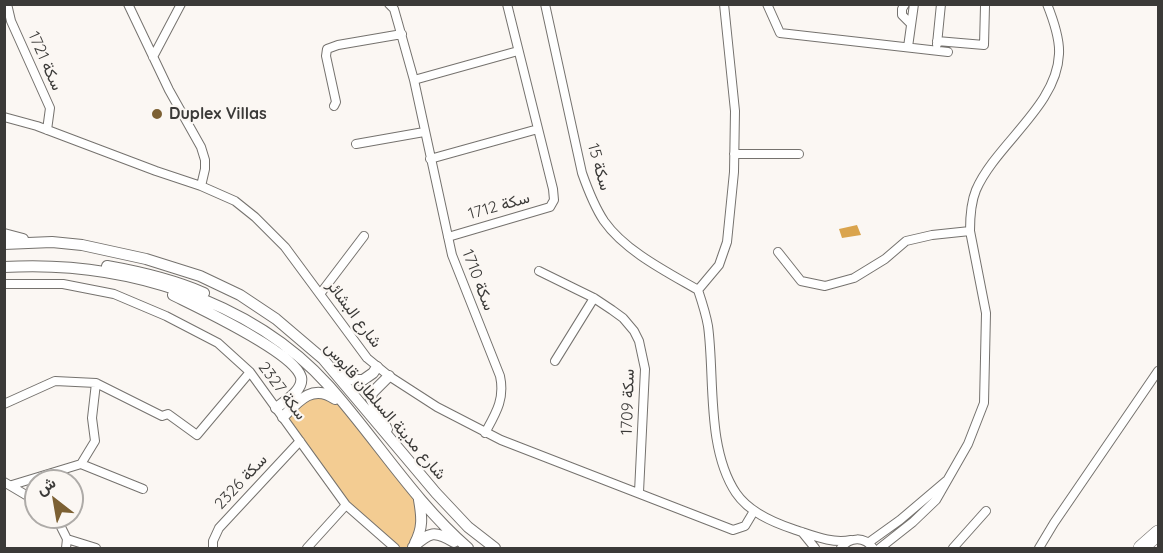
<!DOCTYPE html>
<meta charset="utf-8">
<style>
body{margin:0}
#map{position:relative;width:1163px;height:553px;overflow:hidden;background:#fbf7f3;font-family:Quicksand,Vazirmatn,sans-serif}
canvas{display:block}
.frame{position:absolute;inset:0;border:6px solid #3b3a38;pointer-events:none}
.north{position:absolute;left:24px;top:469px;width:60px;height:60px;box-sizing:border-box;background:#fbf7f3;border:2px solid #aeaba8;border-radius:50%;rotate:329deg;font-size:16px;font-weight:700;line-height:24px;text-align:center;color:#3b3a38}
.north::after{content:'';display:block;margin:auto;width:21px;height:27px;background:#7c6033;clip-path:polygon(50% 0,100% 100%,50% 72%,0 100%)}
</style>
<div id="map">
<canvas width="1163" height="553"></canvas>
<div class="frame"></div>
<div class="north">ش</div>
</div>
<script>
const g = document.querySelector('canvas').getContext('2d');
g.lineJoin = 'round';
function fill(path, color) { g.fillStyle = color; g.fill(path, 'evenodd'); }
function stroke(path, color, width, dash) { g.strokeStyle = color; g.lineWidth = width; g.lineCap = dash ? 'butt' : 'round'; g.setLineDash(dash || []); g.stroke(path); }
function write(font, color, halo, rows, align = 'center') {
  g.font = font + ' Quicksand,Vazirmatn,sans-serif'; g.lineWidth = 4.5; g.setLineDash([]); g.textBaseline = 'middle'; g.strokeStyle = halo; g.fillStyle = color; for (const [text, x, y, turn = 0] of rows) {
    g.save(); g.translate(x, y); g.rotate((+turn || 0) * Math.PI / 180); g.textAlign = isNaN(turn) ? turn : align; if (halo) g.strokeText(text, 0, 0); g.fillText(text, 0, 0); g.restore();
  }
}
const green = new Path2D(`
 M316,393L335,401L418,501L420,510L412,548H396L347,504L284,417Z`);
const water = new Path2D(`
 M857,225L861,235L842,238L839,229Z`);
const minor = new Path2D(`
 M7,4L11,21L50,108L47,130
 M128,4L169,90L201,147L205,160V169L201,186
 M389,4L394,9L398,23L414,80L452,255L500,376C505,399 496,413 485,433
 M545,4L582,173C588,190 594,206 604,221C625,251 667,272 698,290
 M767,4L780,33L948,52
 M905,4L902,9V15L911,24
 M937,41L984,45L985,6
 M937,44L941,4
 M908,47L914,4
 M153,57L181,4
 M414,80L518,51
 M334,106L336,102L326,56L327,49L338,45L402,34
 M4,117L37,126L156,171L201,186L235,201L255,217L285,247L367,358L389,376L437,407L501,440L733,530L745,526L754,511
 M356,144L424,132
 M734,154H799
 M430,159L538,129
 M448,237L550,207L554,200L553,189L507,4
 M778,252L801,281L825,286L854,278L885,259L906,241L932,235L970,231
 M539,271L594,298L612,310L623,318L634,331L639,341L645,369L639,492
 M4,284H63L114,294L166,316L218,343L250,372L346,505L395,548
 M698,290C702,302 706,314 708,326C715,377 706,448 736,493C749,512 772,522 793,529C812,535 831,544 851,540
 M698,290L719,265L727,242L734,172L735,111L724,4
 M320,294L364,236
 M555,361L594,298
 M4,404L55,381L96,383L162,416L168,414L197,435L250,372
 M81,464L143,489
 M4,482L36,501
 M12,485L81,464L95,441L92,418L96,383
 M56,517L67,539
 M802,532L815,548
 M67,539L96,548
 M868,543L900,520L946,481
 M66,548L67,539
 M213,548V541L219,528L300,441
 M307,548L346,505
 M841,548C850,537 864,536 873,548
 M880,548L913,522L936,500L968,444L984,403L986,313L970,231C970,218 971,202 976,190C996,144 1057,106 1059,54C1060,38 1053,19 1047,4
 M953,548L986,511
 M1039,548L1054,523L1158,371`);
const secondary = new Path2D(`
 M4,234L23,239
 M4,244L52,242L82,245L146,259L200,276L240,295L276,319L323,359L436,493L468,527L495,548
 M107,266C141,272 172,279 204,293
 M4,267C120,260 250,298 329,386C377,440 414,501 468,548
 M173,295C197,307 294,352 301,377C304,390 285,401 276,408
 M336,368L354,380H363L373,373L377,367
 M283,417C298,401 313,383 335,399
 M387,429L371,399L372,393L389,376
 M415,543C423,528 422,517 419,500
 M413,547C430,532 434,530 454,542`);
const motorway = new Path2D(`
 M1141,548L1158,533`);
const markers = [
 [157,114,6,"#7c6033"]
];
const streetNames = [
 ["سكة 1721",45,61,66],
 ["سكة 15",599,167,74],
 ["سكة 1712",499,206,-16],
 ["سكة 1710",478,280,69],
 ["شارع البشائر",354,314,53],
 ["سكة 2327",282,391,53],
 ["سكة 1709",628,402,-88],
 ["شارع مدينة السلطان قابوس",385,411,49],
 ["سكة 2326",241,482,-47]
];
const poiNames = [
 ["Duplex Villas",169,114]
];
fill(green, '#f3cc92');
fill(water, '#daa44d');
stroke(minor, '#75726e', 10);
stroke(secondary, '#75726e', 12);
stroke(motorway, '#75726e', 16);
stroke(minor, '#fff', 8);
stroke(secondary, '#fff', 10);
stroke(motorway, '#fff', 15);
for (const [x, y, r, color] of markers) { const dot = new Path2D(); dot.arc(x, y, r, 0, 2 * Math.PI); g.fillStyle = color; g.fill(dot); stroke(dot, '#fbf7f3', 2); }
write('16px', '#3b3a38', '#fbf7f3', streetNames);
write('bold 16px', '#3b3a38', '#fbf7f3', poiNames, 'left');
</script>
